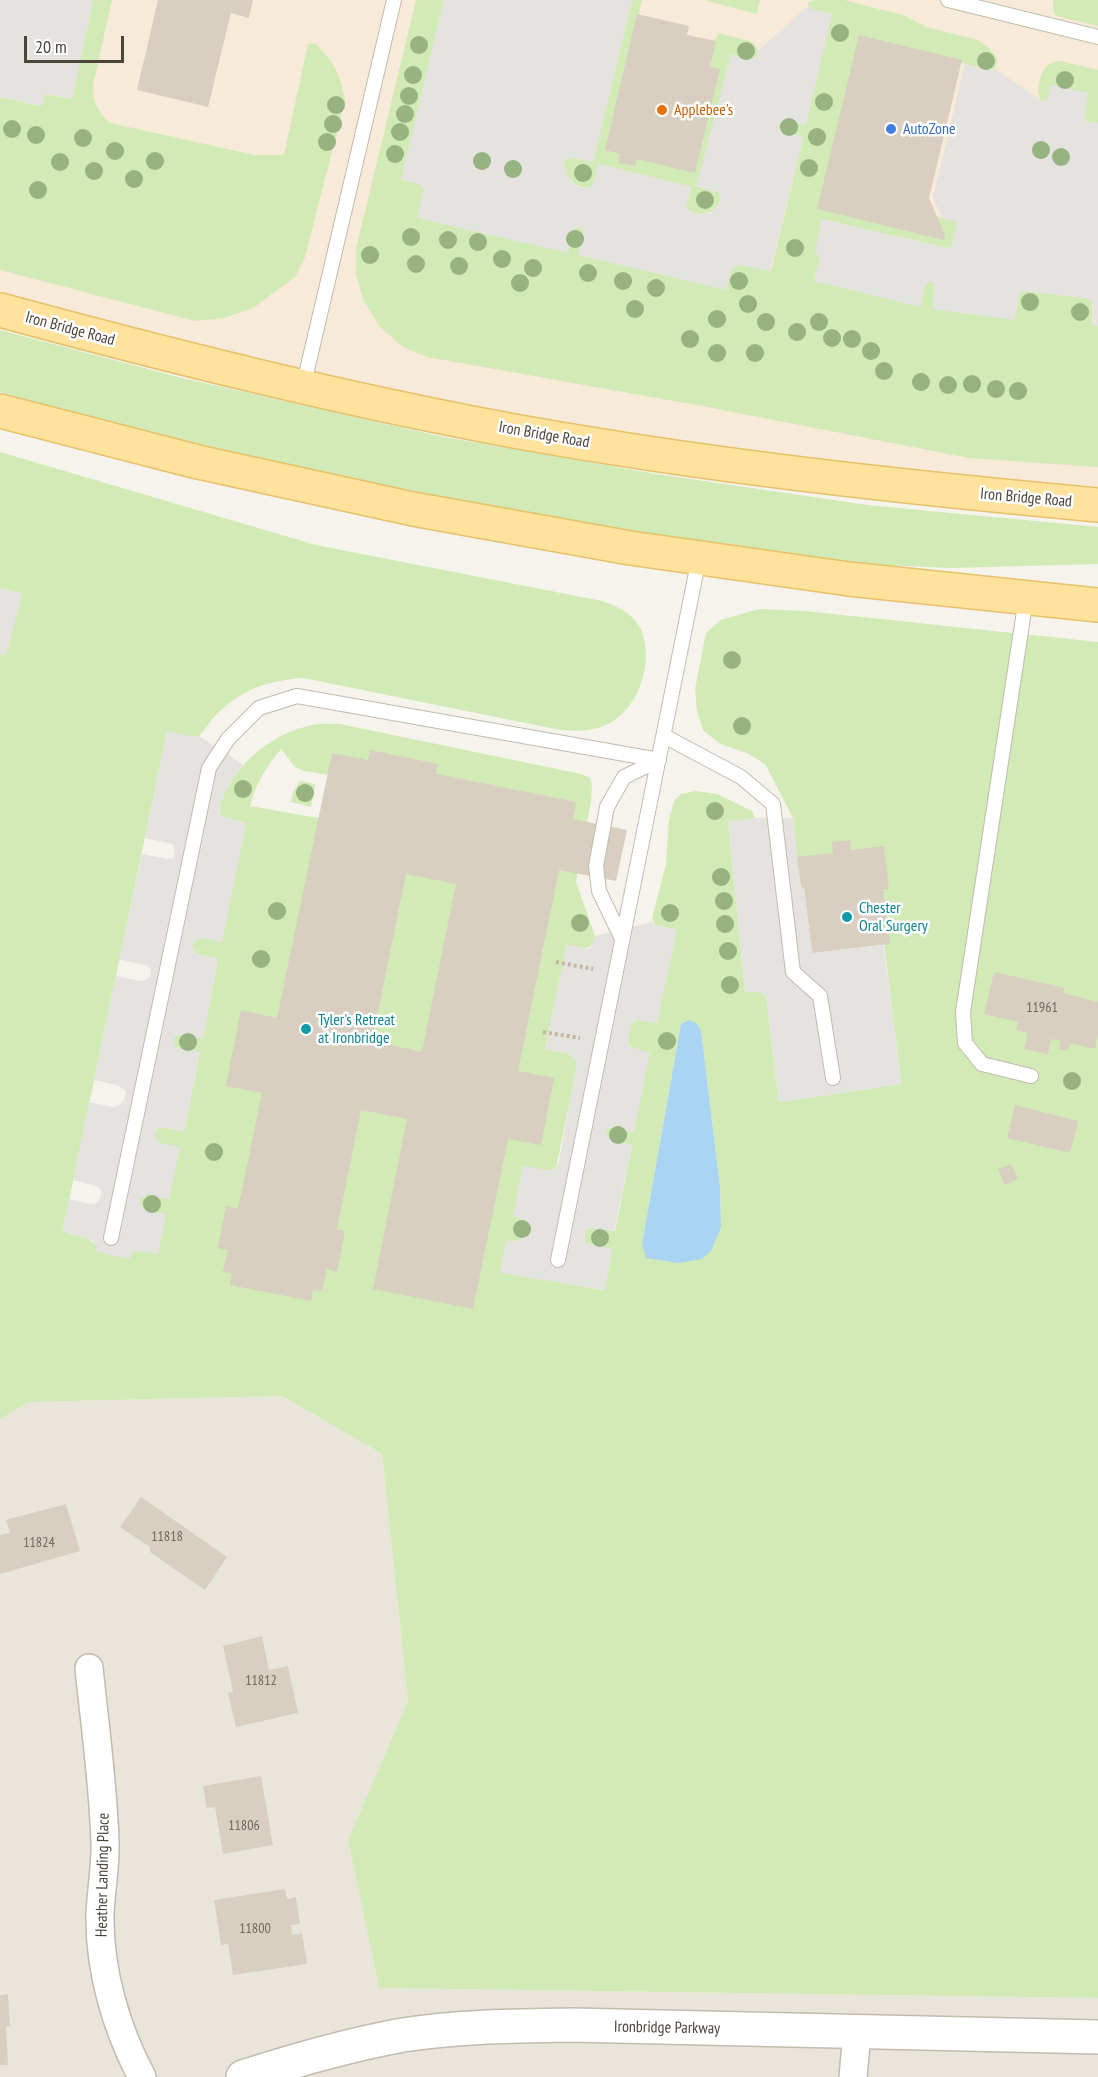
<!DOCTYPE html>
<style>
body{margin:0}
#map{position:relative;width:1098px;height:2077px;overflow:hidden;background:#f6f3ec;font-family:"PT Sans Narrow",sans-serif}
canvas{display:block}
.scale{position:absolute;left:24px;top:36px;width:100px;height:27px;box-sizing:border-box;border:3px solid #4b4439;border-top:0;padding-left:8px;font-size:18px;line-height:21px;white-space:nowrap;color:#4b4439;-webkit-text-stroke:4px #fff;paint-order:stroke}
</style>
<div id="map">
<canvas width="1098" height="2077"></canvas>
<div class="scale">20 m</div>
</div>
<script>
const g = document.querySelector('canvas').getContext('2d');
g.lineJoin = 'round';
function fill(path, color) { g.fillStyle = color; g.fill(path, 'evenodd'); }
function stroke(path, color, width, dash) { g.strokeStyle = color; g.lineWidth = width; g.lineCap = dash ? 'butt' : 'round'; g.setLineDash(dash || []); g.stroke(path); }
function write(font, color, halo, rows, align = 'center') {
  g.font = font + ' "PT Sans Narrow",sans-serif'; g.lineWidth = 5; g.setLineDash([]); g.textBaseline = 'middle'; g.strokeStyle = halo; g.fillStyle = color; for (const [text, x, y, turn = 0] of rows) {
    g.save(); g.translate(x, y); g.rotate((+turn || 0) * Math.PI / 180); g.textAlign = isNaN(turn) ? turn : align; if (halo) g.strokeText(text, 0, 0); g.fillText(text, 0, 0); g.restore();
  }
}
const residential = new Path2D(`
 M282,1396L382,1454L408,1701L348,1840L379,1988L1098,1998V2077H0V1419L29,1402Z`);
const commercial = new Path2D(`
 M0,0H1098V503L696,461L0,310Z`);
const green = new Path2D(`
 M93,0H112L93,85C93,102 97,111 110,123L255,155H284L308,44L315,43C335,64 340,73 345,101L305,257L295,277L253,308L224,318L195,321L0,270V97L41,106L45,94L72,99Z
 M416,0H444L402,180L421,185L424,191L568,253L574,228L582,227L584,231L579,255L726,289C728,283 729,274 732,269C737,260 762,270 771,271L803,138L783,131L778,127L779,123L786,119L805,125L832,14L811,9L808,6V3L815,0H844L903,15L926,27L978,40L990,49L998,60L995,69L988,70L960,62L923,199L925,214L957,222L952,247L947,248L822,219L920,307L925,285L929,281L1014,320L1020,293L1023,291L1086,298L1092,301V325L1098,326V467L969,458L702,406L427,357L403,347L380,327L363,300L356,273V249Z
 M632,0H642L609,146L706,71L718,33L753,42L758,51L757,57L750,59L731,55L697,187L718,192L721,197C718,214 699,219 686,208L691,187L598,164L593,185L589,188C573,187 565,178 564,162L569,157L593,162Z
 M704,0H760L757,14Z
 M1053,0H1098V26L1060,17L1054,14Z
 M1060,61L1098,70V123L1087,122L1084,116L1047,100L1041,102C1036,93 1039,75 1046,67C1050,63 1055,62 1060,61Z
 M0,330L182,378L444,437L650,473L867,505L1098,527V564L950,568L841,563L569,521L299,469L131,431L0,392Z
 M0,452L316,545L602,601C617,606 630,612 639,626C642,630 643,635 644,639C652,672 634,716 601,727C586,732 570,731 555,729L303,678C267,681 244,688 217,714C210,720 206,729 199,736L194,737L167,732L63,1229L67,1233L85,1237L95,1244L133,1252L137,1251L145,1210L139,1203L140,1199L147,1195L169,1199L159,1143L154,1136L157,1129L161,1127L184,1131L200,1053L175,1047L173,1038L179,1034L203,1038L218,959L197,954L192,947C195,932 211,940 221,942L246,823L222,817C216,806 223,797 228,787C246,755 276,733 312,725C320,723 331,724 340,724L581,774L590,778L592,786L591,801L576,882L595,936C593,954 580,947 567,945L545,1049L569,1054L577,1062V1067L556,1168C546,1174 533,1168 523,1167L518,1217L525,1220L530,1226C529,1237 524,1238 514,1241L500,1272L604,1290L584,1240L587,1229L593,1228L615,1231L632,1145L610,1140L606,1133L607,1129L611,1128L634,1131L631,1048L627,1042L631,1023L639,1020L657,1022L676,930L655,925L652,918L666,864L669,820L674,801L681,794L696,791L717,794L752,811L755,818L728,822L745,992H759L766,996L779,1102L901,1084L886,958L876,855L803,861L797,857L793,818L765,764L747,753L720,744L703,730L697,711L695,689L706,633L721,620L759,609L805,611L1098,642V1998L379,1988L348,1840L408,1701L382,1454L282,1396L29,1402L0,1419V654L5,655L22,594L0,588ZM281,749L295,767L304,771L335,776L322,822L318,818L250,806C256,783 266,767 281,749ZM689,1020L701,1030L720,1187L721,1227L642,1244L681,1024Z
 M300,781L315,784L311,807L291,802L293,792Z`);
const parking = new Path2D(`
 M0,0H93L72,99L45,94L42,106L0,97Z
 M444,0H632L593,162L569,157L564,162L565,171L571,182L580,188H589L593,185L598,164L691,187L686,208L691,212L699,215L710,213L720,204L721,197L718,192L696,187L731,54L750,59L757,57L758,51L808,6L811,9L832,14L806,125L786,119L779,123L778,127L783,131L803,137L770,271L740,265L735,266L732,269L726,290L578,255L584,231L582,227L574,228L568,253L417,218L424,191L421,185L401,179Z
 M965,64L988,70L995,69L1038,98L1041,102L1047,100L1051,85L1088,93L1084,119L1087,122L1098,123V326H1092L1093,305L1092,301L1086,298L1023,291L1020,293L1018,299L1014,320L933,309L934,285L932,282L929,281L925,285L920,307L814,281L820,257L815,253L821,219L946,248L951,247L957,222L943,219L933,198Z
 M0,588L22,594L6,655L0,654Z
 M167,731L193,737L199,736L244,765L233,778L221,800L219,811L222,817L246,823L222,942L201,938L196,939L193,943L192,947L197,954L218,959L203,1039L179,1034L173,1038L175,1047L200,1052L184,1132L161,1127L157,1129L154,1136L159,1143L180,1147L169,1199L147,1195L140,1199L139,1203L145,1210L166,1214L158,1254L137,1251L133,1252L129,1259L97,1252L95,1244L92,1240L67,1233L63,1229L69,1199L90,1204L97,1203L101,1196V1190L97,1186L73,1180L89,1102L113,1107L119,1106L124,1100L126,1093L124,1089L117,1085L94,1080L116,976L141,981L146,980L151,975V970L148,966L119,959L142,854L168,859L174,858L175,853L173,844L145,838Z
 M755,818H793L801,888H804L812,953L884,945L901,1084L779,1102L766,996L759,992H745L728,821Z
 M652,922L655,925L677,930L657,1023L639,1020L631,1023L628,1046L650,1053L634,1132L611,1128L607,1129L606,1133L610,1140L632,1145L614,1231L593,1228L587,1229L585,1234L584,1240L587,1243L612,1249L605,1290L500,1273L506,1241H514L525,1238L529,1233L530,1226L525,1220L513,1216L523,1166L552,1171L556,1168L559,1161L577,1062L569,1054L545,1049L567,945L588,949L592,947L595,936Z`);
const water = new Path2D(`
 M689,1020L696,1023L701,1030L720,1187L721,1227L711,1251L702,1259L678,1263L646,1258L642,1244L681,1024Z`);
const building = new Path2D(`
 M158,0H253L249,18L231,13L208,107L137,90Z
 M637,14L689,26L687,35L716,41L710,67L720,69L695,173L637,159L635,166L618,163L620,154L605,150Z
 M859,35L962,60L929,198L945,235L944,240L817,209Z
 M370,750L438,764L436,774L576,802L573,819L627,830L616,881L559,870L518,1071L554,1078L541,1145L508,1139L473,1309L373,1289L407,1119L361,1110L337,1229L345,1231L337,1272L327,1269L322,1291L313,1290L311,1301L230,1285L232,1273L223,1272L228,1250L218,1248L226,1206L238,1209L262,1093L226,1086L241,1010L277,1018L332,753L368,760ZM406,874L456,884L422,1052L372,1041Z
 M850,840L851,850L884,846L889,889H883L890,944L812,953L804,888H801L797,857L833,853L832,842Z
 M994,972L1064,988L1063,993L1098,1002V1033L1095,1049L1070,1043L1068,1051L1059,1049L1061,1041L1051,1039L1048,1054L1024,1049L1028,1033L1016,1030L1018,1022L984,1014Z
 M1015,1105L1078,1121L1070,1153L1007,1138Z
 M1011,1164L1018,1179L1005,1185L998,1169Z
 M141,1497L227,1557L205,1590L150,1552V1547L120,1527Z
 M66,1504L80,1551L0,1574V1535L10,1533L6,1520Z
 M262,1636L269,1670L288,1666L298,1713L236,1727L228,1693L233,1692L223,1646Z
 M261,1776L273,1845L223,1854L215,1807L207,1808L203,1786Z
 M285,1889L287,1899L296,1897L300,1924L291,1925L292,1935L302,1933L307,1964L233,1975L228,1944L221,1945L214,1900Z
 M8,1994L10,2026L6,2027L8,2065H0V1995Z`);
const path = new Path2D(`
 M556,962L593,969
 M543,1032L580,1038`);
const service = new Path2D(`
 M948,0L1098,37
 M303,387L394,0
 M1026,598L963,1012L965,1043L982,1064L1031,1076
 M664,736L741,777L773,804L793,972L820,996L833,1078
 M622,939L599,891L596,866L607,807L624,777L659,760
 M111,1238L209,768L228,739L259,708L297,696L659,760
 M558,1260L699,558`);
const minor = new Path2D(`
 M89,1668C95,1726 103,1783 105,1841C106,1865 101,1890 100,1914C99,1970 116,2028 142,2077
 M853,2077L857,2033`);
const tertiary = new Path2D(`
 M243,2077C296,2060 348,2045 403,2035C460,2026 517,2026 573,2025L1098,2037`);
const primary = new Path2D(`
 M0,310C170,356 341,399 514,431C707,466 902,487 1098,505
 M0,411L198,462L413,509L630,548L849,579L1098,605`);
const trees = [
 [840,33],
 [419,45],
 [746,51],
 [986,61],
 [413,75],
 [1065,80],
 [409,96],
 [824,102],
 [336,105],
 [405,114],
 [333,124],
 [789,127],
 [12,129],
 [400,132],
 [36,135],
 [817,137],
 [83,138],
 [327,142],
 [1041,150],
 [115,151],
 [395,154],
 [1061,157],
 [155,161],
 [482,161],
 [60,162],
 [809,168],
 [513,169],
 [94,171],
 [583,173],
 [134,179],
 [38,190],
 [705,200],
 [411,237],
 [575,239],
 [448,240],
 [478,242],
 [795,248],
 [370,255],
 [502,259],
 [416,264],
 [459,266],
 [533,268],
 [588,273],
 [623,281],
 [739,281],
 [520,283],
 [656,288],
 [1030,302],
 [748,304],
 [635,309],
 [1080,312],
 [717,319],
 [766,322],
 [819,322],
 [797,332],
 [832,338],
 [690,339],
 [852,339],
 [871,351],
 [717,353],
 [755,353],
 [884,371],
 [921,382],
 [972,384],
 [948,385],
 [996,389],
 [1018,391],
 [732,660],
 [742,726],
 [243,789],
 [305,793],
 [715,811],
 [721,877],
 [724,901],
 [277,911],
 [670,913],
 [580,923],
 [725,924],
 [728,951],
 [261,959],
 [730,985],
 [667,1041],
 [188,1042],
 [1072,1081],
 [618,1135],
 [214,1152],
 [152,1204],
 [522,1229],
 [600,1238]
];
const markers = [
 [662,110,6,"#e8710a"],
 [891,129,6,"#3f7fe0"],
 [847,917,6,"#0f9aa8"],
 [306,1029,6,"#0f9aa8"]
];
const numberNames = [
 ["11961",1042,1008],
 ["11818",167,1537],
 ["11824",39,1543],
 ["11812",261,1681],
 ["11806",244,1826],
 ["11800",255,1929]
];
const foodNames = [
 ["Applebee's",674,110]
];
const shopNames = [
 ["AutoZone",903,129]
];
const streetNames = [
 ["Iron Bridge Road",70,329,15],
 ["Iron Bridge Road",544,435,10],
 ["Iron Bridge Road",1026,498,5],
 ["Heather Landing Place",103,1875,-89],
 ["Ironbridge Parkway",667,2028,1]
];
const cultureNames = [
 ["Chester",859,908],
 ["Oral Surgery",859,926],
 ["Tyler's Retreat",318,1020],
 ["at Ironbridge",318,1038]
];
fill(residential, '#eae5da');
fill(commercial, '#f7ead8');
fill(green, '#d2eab5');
fill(parking, '#e5e3e0');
fill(water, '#a9d4f2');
fill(building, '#d8cfc1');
stroke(service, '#c2bbae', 16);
stroke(minor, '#c2bbae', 30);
stroke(tertiary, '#c2bbae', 36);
stroke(primary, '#e6c16a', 36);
stroke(path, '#c4b79f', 4, [3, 3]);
stroke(service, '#fff', 14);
stroke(minor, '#fff', 27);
stroke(tertiary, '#fff', 33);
stroke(primary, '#ffe39c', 33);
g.fillStyle = '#97b381';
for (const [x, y] of trees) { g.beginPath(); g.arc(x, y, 9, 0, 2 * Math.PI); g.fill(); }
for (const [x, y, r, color] of markers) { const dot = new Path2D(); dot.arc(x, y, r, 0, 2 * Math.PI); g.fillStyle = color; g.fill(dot); stroke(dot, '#fff', 2); }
write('14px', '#6e675b', null, numberNames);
write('16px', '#c56008', '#fff', foodNames, 'left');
write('16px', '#366cbe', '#fff', shopNames, 'left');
write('16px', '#4b4439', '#fff', streetNames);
write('16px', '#0d838f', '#fff', cultureNames, 'left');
</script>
